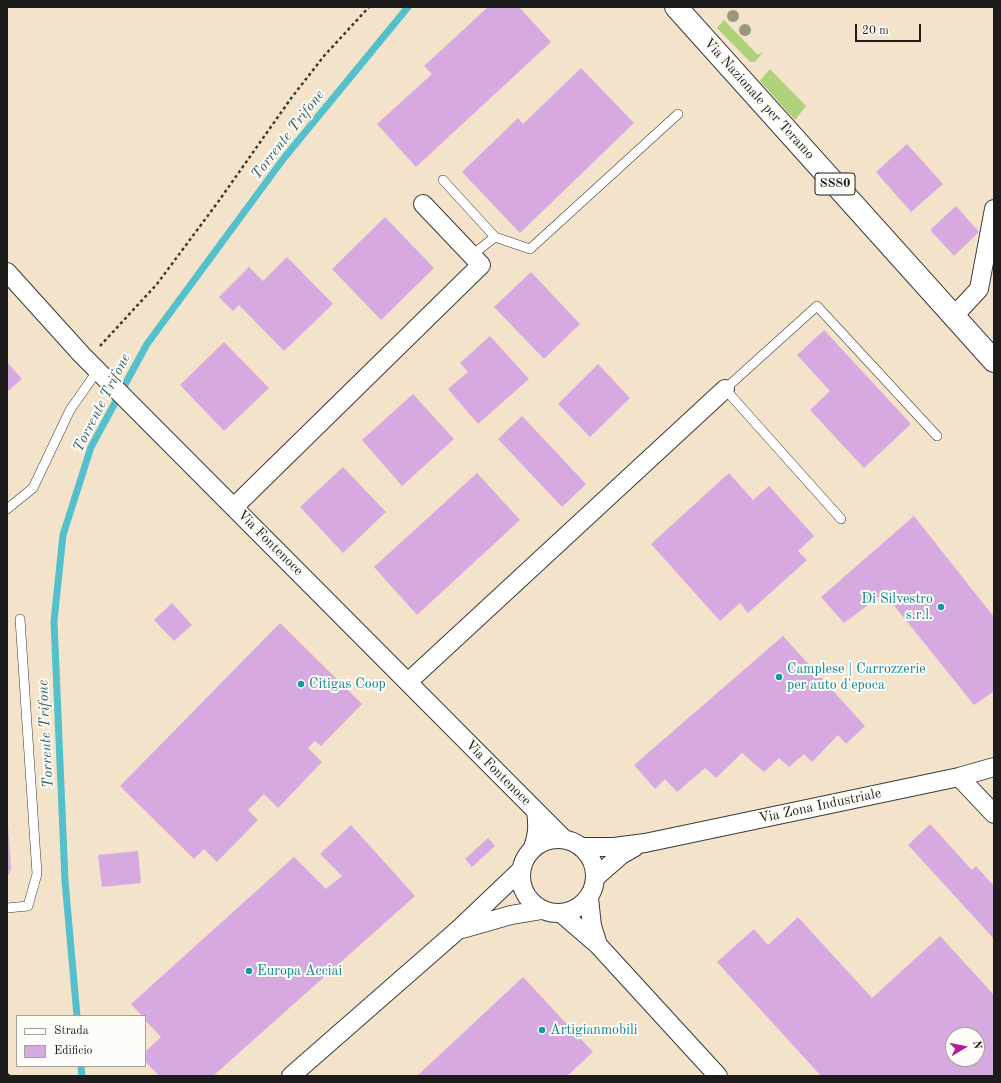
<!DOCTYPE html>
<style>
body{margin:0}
#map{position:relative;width:1001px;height:1083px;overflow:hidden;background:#f4e3cb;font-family:"Old Standard TT",serif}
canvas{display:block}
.frame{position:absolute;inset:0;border:8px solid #1c1c1c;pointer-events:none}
.legend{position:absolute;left:16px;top:1015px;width:130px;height:52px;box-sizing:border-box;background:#fdfcf7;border:1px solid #a3a29f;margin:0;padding:5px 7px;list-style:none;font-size:12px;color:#1c1c1c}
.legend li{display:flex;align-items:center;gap:8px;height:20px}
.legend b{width:20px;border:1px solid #a3a29f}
.north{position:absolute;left:945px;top:1027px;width:40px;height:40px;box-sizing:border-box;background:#fdfcf7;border:1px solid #a3a29f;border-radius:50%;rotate:80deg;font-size:11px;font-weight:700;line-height:16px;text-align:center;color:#1c1c1c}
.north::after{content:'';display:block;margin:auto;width:14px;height:18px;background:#b5179e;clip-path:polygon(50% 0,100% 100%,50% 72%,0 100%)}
.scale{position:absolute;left:855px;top:24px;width:66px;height:18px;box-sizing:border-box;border:2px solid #1c1c1c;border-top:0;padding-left:5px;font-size:12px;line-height:14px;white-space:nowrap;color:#1c1c1c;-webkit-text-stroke:3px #fdfcf7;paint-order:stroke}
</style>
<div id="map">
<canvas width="1001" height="1083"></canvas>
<div class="frame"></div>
<ul class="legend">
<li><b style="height:5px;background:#fff"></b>Strada</li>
<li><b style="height:11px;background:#d6aae1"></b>Edificio</li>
</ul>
<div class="north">N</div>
<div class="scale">20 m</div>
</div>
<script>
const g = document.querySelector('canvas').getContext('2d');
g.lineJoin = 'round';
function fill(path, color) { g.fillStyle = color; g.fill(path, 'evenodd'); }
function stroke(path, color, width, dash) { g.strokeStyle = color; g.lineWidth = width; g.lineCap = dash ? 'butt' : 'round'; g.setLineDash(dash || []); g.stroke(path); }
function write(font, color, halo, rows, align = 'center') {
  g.font = font + ' "Old Standard TT",serif'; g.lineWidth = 4; g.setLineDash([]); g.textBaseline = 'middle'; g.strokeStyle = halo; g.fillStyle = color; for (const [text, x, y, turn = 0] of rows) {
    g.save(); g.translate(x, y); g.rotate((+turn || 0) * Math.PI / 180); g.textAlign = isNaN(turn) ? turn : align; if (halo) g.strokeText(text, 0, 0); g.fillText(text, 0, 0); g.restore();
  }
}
const green = new Path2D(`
 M724,20L757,54H760L764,51L755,62H750L717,28Z
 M770,69L806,106L795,120L760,81Z`);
const stream = new Path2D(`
 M77,1016L65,881L54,621L63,535L91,447L147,344L284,158L408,7
 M81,1066L82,1076`);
const building = new Path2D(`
 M488,7H519L551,42L416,167L377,124L432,74L424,66Z
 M581,68L634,123L520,233L462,172L518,118L523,124Z
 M907,144L943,184L911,212L876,172Z
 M956,206L979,232L954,256L930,230Z
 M385,217L434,268L381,320L332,269Z
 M287,257L333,304L284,351L239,305L233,311L219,297L249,267L263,281Z
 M531,272L580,324L544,359L494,307Z
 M824,330L911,424L864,468L810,410L830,391L797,355Z
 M490,336L529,379L478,424L448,389L468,372L460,363Z
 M224,342L269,388L224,431L180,385Z
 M7,362L22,379L7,392Z
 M598,364L630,398L590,437L558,404Z
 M413,394L454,439L402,486L362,440Z
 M522,416L586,484L562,507L498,439Z
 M343,467L386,512L343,553L300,507Z
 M477,473L520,520L417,615L374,567Z
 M729,473L753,500L769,486L814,536L798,551L807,560L748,613L740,603L720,621L651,544Z
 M914,516L994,617V691L974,705L884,593L844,623L821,597Z
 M172,603L192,625L174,641L154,620Z
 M280,623L362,704L321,746L315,741L308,748L322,762L278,808L264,794L248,810L258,820L217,862L204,849L194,859L120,786Z
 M783,636L865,726L846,744L838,735L812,762L804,754L789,767L779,758L764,772L742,753L716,778L705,768L677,792L665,779L655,789L634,765Z
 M7,810L11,869L7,878Z
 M930,824L972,870L976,866L994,886V939L908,845Z
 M351,825L415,896L213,1076H159L145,1061V1052L161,1037L145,1020V1016H142L131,1004L294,857L326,889L342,876L320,854Z
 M488,838L495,846L472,867L465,859Z
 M138,851L141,883L102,887L98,855Z
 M798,917L872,998L940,936L994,995V1076H821L717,962L754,929L768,945ZM953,1035H977V1059H953Z
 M523,977L593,1052L567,1076H417Z`);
const path = new Path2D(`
 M100,346L157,284L218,202L292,97L324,56L369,7`);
const lane = new Path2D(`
 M443,180L495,237
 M472,255L495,237L530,249L678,114
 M7,509L33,488L70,410L98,370
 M841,519L725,389L817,306L937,436
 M7,908L28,906L37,874L20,619`);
const street = new Path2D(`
 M7,272L82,355L536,811
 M954,316L979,289L994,209
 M234,507L481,265L423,204
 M408,682L725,389
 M959,777L994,814
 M521 876a37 37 0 1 1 74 0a37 37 0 1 1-74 0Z
 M582,847H614L645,843L959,777L994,767
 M532,850C538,836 538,826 536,811L564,839
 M596,877L621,855L635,847
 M589,898L592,926L598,945
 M562,914L598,945L718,1076
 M462,929L511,915L541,910
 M291,1076L459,929L521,870`);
const primary = new Path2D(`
 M676,7L994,361`);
const rail = new Path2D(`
 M7,1074L9,1076`);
const trees = [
 [733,16],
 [745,30]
];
const markers = [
 [941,607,4,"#0f9aa8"],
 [779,677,4,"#0f9aa8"],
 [301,684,4,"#0f9aa8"],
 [249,971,4,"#0f9aa8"],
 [542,1030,4,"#0f9aa8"]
];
const shields = [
 [835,184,40]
];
const shieldNames = [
 ["SS80",835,184]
];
const streetNames = [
 ["Via Nazionale per Teramo",759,99,48],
 ["Via Fontenoce",270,543,45],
 ["Via Fontenoce",498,773,45],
 ["Via Zona Industriale",820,806,-12]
];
const cultureNames = [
 ["Di Silvestro",933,599,"right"],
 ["s.r.l.",933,615,"right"],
 ["Camplese | Carrozzerie",787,669],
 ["per auto d'epoca",787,685],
 ["Citigas Coop",309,684],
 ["Europa Acciai",257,971],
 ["Artigianmobili",550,1030]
];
const waterNames = [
 ["Torrente Trifone",288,135,-52],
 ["Torrente Trifone",102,403,-63],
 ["Torrente Trifone",46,734,-93]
];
fill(green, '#afd179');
stroke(stream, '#53c0cb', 7);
fill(building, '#d6aae1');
stroke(lane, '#3c3a36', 10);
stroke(street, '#3c3a36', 20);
stroke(primary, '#3c3a36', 24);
stroke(path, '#3c3a36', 2.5, [3, 3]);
stroke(lane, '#fff', 9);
stroke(street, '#fff', 18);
stroke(primary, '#fff', 22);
stroke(rail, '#1c1c1c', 3);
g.fillStyle = '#99987d';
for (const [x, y] of trees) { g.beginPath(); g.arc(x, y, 6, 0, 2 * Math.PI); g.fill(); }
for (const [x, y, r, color] of markers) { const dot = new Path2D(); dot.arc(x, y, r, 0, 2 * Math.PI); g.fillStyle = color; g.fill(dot); stroke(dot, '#fdfcf7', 1.5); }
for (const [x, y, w] of shields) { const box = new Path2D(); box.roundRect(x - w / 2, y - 11, w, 22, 3); g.fillStyle = '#fdfcf7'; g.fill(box); stroke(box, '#1c1c1c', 1); }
write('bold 13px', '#1c1c1c', null, shieldNames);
write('14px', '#1c1c1c', '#fdfcf7', streetNames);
write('14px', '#0d838f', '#fdfcf7', cultureNames, 'left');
write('italic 15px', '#325e62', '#fdfcf7', waterNames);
</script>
